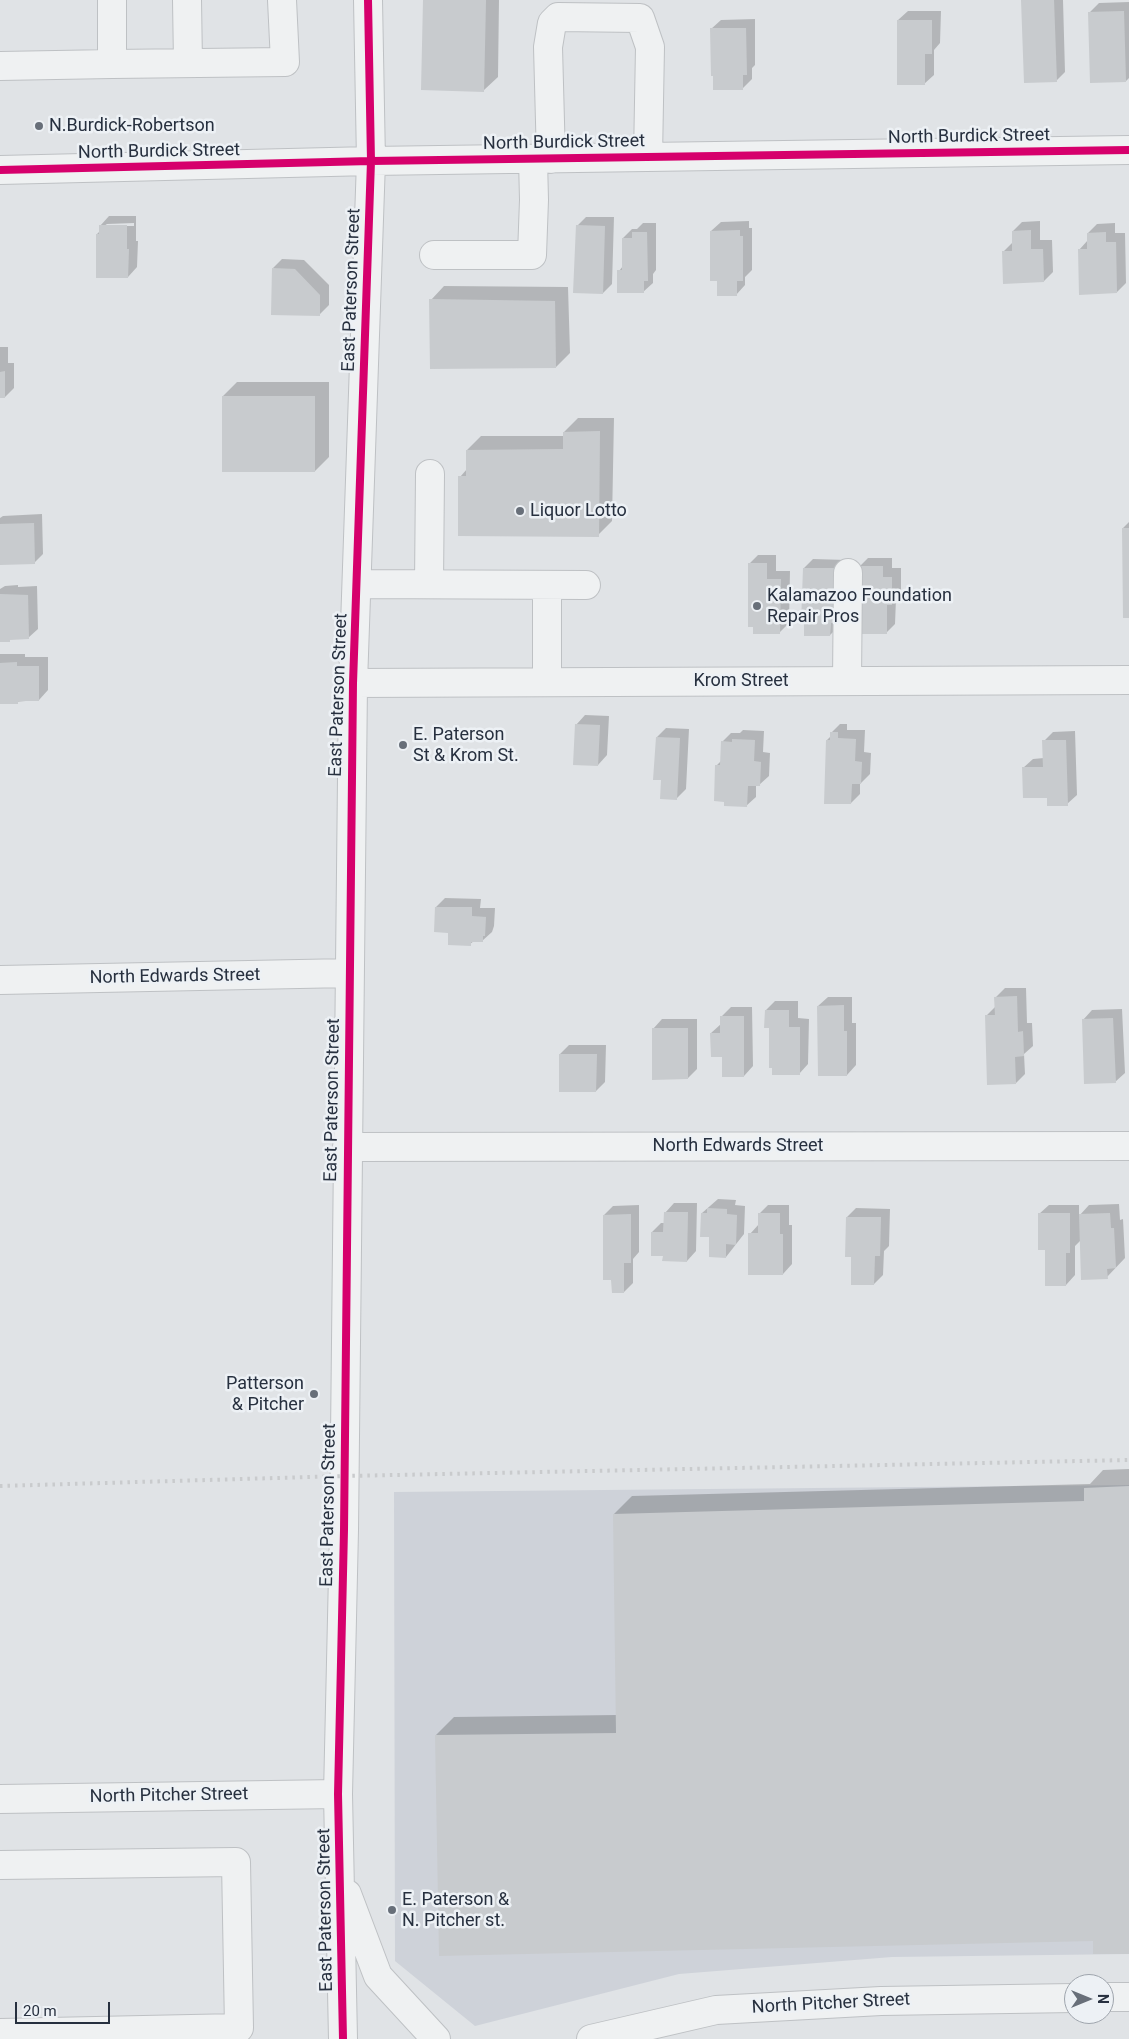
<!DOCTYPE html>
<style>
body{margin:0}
#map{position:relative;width:1129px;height:2039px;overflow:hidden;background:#e0e3e6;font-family:Roboto,sans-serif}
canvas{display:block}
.north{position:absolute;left:1064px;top:1974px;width:50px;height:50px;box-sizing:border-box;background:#edf1f5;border:1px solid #9ea4ac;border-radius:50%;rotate:90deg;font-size:14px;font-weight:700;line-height:20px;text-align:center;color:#27303f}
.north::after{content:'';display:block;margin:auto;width:18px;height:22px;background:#686f79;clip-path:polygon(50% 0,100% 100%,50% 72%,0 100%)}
.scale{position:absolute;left:15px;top:2002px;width:95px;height:22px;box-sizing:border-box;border:2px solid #27303f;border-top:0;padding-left:6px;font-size:15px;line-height:18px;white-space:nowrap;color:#27303f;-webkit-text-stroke:4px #edf1f5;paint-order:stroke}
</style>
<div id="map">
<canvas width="1129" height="2039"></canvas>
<div class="north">N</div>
<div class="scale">20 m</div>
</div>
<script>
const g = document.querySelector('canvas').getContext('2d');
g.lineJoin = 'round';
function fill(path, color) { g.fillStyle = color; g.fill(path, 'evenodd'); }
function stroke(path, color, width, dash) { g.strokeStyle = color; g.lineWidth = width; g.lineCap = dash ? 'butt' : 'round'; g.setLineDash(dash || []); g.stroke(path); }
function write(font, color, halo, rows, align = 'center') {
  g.font = font + ' Roboto,sans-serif'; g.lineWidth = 5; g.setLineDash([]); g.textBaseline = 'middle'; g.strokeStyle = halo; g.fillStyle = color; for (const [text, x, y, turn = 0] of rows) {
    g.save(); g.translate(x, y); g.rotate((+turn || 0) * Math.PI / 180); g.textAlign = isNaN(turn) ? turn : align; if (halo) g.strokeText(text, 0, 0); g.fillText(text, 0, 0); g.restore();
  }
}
const built = new Path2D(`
 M1129,1485V1954L892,1957L679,1974L475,2026L395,1961L394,1492Z`);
const shadow = new Path2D(`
 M424,0H499L498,77L484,90Z
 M1023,0H1063L1065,72L1056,81Z
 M1129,2V78L1126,81L1090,12L1099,3Z
 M908,11H941L940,43L934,50V75L924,84L898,20Z
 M755,19V65L752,68V79L742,89L711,29L721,20Z
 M109,216H136V241H138L137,267L128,277L97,234L100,231V226ZM134,223V226H104L107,224Z
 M586,217H614L612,284L603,293L577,226Z
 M749,221V228H752V270L745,277V285L736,295L718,279L711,231L721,222Z
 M1040,221V240H1052L1053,272L1044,281L1003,252L1013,242V231L1022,222Z
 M643,223H656V270L653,274V283L643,292L619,271L623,266V238L632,229H637Z
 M1115,223V233H1125L1126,283L1117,292L1079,250L1088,240V233L1097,224Z
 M282,259L304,260L329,285V305L320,314L273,268Z
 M444,286L568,287L570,353L556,367L431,300Z
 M0,347H8V363H14V388L5,397H0Z
 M237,382H329V457L315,471L223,396Z
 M578,418H614L612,521L598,535L460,477L467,469V450L481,436H564V432Z
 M42,514L43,554L34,563L0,564V518L3,516Z
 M1129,522V617L1123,528Z
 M758,555H776V571H790L789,623L780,632L749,564Z
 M868,558H892V568H901V594L896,599L895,624L886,633L859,567Z
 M813,559L847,560L839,626L830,635L804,568Z
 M18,585V587L37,586L38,629L28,638L0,640V589L5,586Z
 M0,654H25V657H48V690L39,700L0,703Z
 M585,715L609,716L607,755L598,765L576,725Z
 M840,724H847V730H865L864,752L871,753L870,774L860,784V794L851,803L827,740L831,736V733Z
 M666,728L689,729L686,789L677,798L663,779L657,737Z
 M743,730L764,731L763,752L770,753L769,776L759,785H756V797L746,806L717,765L722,760V742L731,733H740Z
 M1075,731L1077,795L1067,804L1048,796L1023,768L1033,759L1044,758V741L1053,732Z
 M445,898L481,899L480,908H495L494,926L492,932L482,941H474L470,944L450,931L436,907Z
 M1005,988H1026L1027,1023H1032L1033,1046L1024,1054L1025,1074L1016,1083L986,1016L996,1006L995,998Z
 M828,997H852V1023H856V1065L847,1075L818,1006Z
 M775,1001H798V1018L809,1019L808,1064L799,1074L771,1027L766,1010Z
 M731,1007H752L753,1066L744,1076L724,1056L711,1033L721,1024V1017Z
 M1122,1009L1125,1073L1115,1082L1083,1020L1092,1010Z
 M662,1019H697V1069L688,1078L653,1029Z
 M569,1045H606L605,1082L596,1091L560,1054Z
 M718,1199L736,1200L735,1205L745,1206L744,1234L726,1257L710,1236L702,1213Z
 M674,1203H697L696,1251L687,1261L664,1255L652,1232L661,1223H664L665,1213Z
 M1119,1204L1120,1220L1123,1219L1125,1258L1107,1277L1081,1240L1075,1246V1275L1066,1285L1046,1248L1039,1214L1049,1205H1079V1216L1089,1205Z
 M639,1205V1252L633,1259V1283L624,1292L604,1215L613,1206Z
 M768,1205H789V1225H792V1264L783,1274L750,1234L759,1224V1214Z
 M856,1208L890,1209L889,1246L884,1251L883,1275L874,1284L852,1255L847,1217Z
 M1129,1469V1953L1094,1940L436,1735L454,1717L617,1715L614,1514L632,1496L1090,1484L1103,1470Z`);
const building = new Path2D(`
 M423,0H486L484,92L421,90Z
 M1021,0H1054L1057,82L1024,83Z
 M1124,11L1126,82L1090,83L1088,12Z
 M897,20H932V54H925V85H897Z
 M710,28H746L747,75H743V90H713V76H711Z
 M99,225H127V249H129L128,278H96V234H99Z
 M576,225L605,226L603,294L573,293Z
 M740,230V236H743V281H737V296H717V281H710V231Z
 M1031,230V249H1043L1044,282L1003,284L1002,251H1012V231Z
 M632,232H647L648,281H644V293H617V270H622V238H632Z
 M1106,232V242H1116L1117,293L1079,295L1078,249H1087V233Z
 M272,268L295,269L320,295V316L271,315Z
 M429,299L555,301L556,368L430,369Z
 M5,371V398H0V372Z
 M222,396H315V472H222Z
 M600,431L599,537L458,536V476H466V450L563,449V432Z
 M34,523L35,564L0,565V524Z
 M1122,528H1129V618H1123Z
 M748,563H767V579H781L780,634H753V627H748Z
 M857,566H883V577H892V605H887V634H857Z
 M803,568H838L834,623H831L830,636H804V624H801Z
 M0,594L28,595L29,639L10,640V642H0Z
 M17,662V666H39V701H18V704H0V663Z
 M575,724L600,725L598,766L573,765Z
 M830,732H838V738L856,739L855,761L862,762L861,784H852L851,804H824L826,740H830Z
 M656,737L680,738L677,800L660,799L661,780H653Z
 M732,739L755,740L754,761L761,762L760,786H748L747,807L724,806V802L714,801L715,765H720L721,741L732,742Z
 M1042,740H1066L1068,806H1047V798H1023L1022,767H1043Z
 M435,907H472V916L486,917L485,936H483V942H471V946L448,945V933L434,932Z
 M1017,996L1018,1032L1023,1031L1024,1056L1015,1057L1016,1084L987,1085L985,1015H995L994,997Z
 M844,1005V1031H847V1076H818L817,1006Z
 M765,1010H789V1027H800V1075H772V1068H769V1028H764Z
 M720,1016H744V1077H722V1057H711L710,1033H720Z
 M1113,1018L1116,1083L1084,1084L1082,1019Z
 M652,1028H688V1079L652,1080Z
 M559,1054H597L596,1092H559Z
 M707,1208L727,1209V1214L737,1215L736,1245L726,1244V1258L709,1257V1237H700L701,1213H707Z
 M664,1212H688L687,1262L662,1261L663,1256H651V1232H663Z
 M758,1213H780V1234H783V1275H748V1233H758Z
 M1038,1213H1070V1253H1066V1286H1045V1250H1038Z
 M1110,1213L1111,1228H1114L1116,1268L1107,1269L1108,1279L1081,1280L1079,1214Z
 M631,1214V1263H624V1293H612L611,1280H603V1215Z
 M846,1217H881L880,1256H875L874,1285H851V1257H845Z
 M1129,1486V1954H1093V1941L439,1956L435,1735L616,1733L613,1514L1084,1501V1488Z`);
const minor = new Path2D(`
 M187,0L188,63
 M112,64L285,62L282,0
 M0,66L112,64V0
 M551,159L548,47L552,23L558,17L640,18L650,47L648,157
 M0,170L371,161L1129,150
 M434,255H532L534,200L533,159
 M358,584L586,585
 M429,584L430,474
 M847,681L848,573
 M547,682V585
 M353,683L1129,680
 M0,980L349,973
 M347,1147L1129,1146
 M0,1799L338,1794
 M0,1865L236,1862L239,2028L0,2033
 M347,1894L378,1976L436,2039
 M1104,1997H1129
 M343,2039L338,1794L344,1530L353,683L371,161L368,0
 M591,2039L716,2010L881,2001L1074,1998`);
const rail = new Path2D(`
 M0,1486L345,1476L1129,1460`);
const cycleway = new Path2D(`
 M0,170L371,161L1129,150
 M343,2039L338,1794L344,1530L353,683L371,161L368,0`);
const markers = [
 [39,126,5,"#686f79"],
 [520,511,5,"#686f79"],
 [757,606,5,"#686f79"],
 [403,745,5,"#686f79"],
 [314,1394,5,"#686f79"],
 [392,1910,5,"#686f79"]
];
const poiNames = [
 ["N.Burdick-Robertson",49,126],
 ["Liquor Lotto",530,511],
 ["Kalamazoo Foundation",767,596],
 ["Repair Pros",767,617],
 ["E. Paterson",413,735],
 ["St & Krom St.",413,756],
 ["Patterson",304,1384,"right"],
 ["& Pitcher",304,1405,"right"],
 ["E. Paterson &",402,1900],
 ["N. Pitcher st.",402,1921]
];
const streetNames = [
 ["North Burdick Street",969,137,-1],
 ["North Burdick Street",564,143,-1],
 ["North Burdick Street",159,152,-1],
 ["East Paterson Street",352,290,-88],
 ["Krom Street",741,681],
 ["East Paterson Street",339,695,-88],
 ["North Edwards Street",175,977,-1],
 ["East Paterson Street",333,1100,-89],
 ["North Edwards Street",738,1146],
 ["East Paterson Street",329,1505,-89],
 ["North Pitcher Street",169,1796,-1],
 ["East Paterson Street",326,1910,-91],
 ["North Pitcher Street",831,2004,-3]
];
fill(built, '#ced2d9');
fill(shadow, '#0003');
fill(building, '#c8cbce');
stroke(minor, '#bec1c4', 30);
stroke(minor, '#eff1f2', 28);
stroke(rail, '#c9cbcd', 4, [2.5, 5]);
stroke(cycleway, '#d6006c', 8);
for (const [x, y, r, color] of markers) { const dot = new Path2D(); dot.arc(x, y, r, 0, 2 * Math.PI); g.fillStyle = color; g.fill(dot); stroke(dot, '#edf1f5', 2); }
write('18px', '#27303f', '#edf1f5', poiNames, 'left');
write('18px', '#27303f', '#edf1f5', streetNames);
</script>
